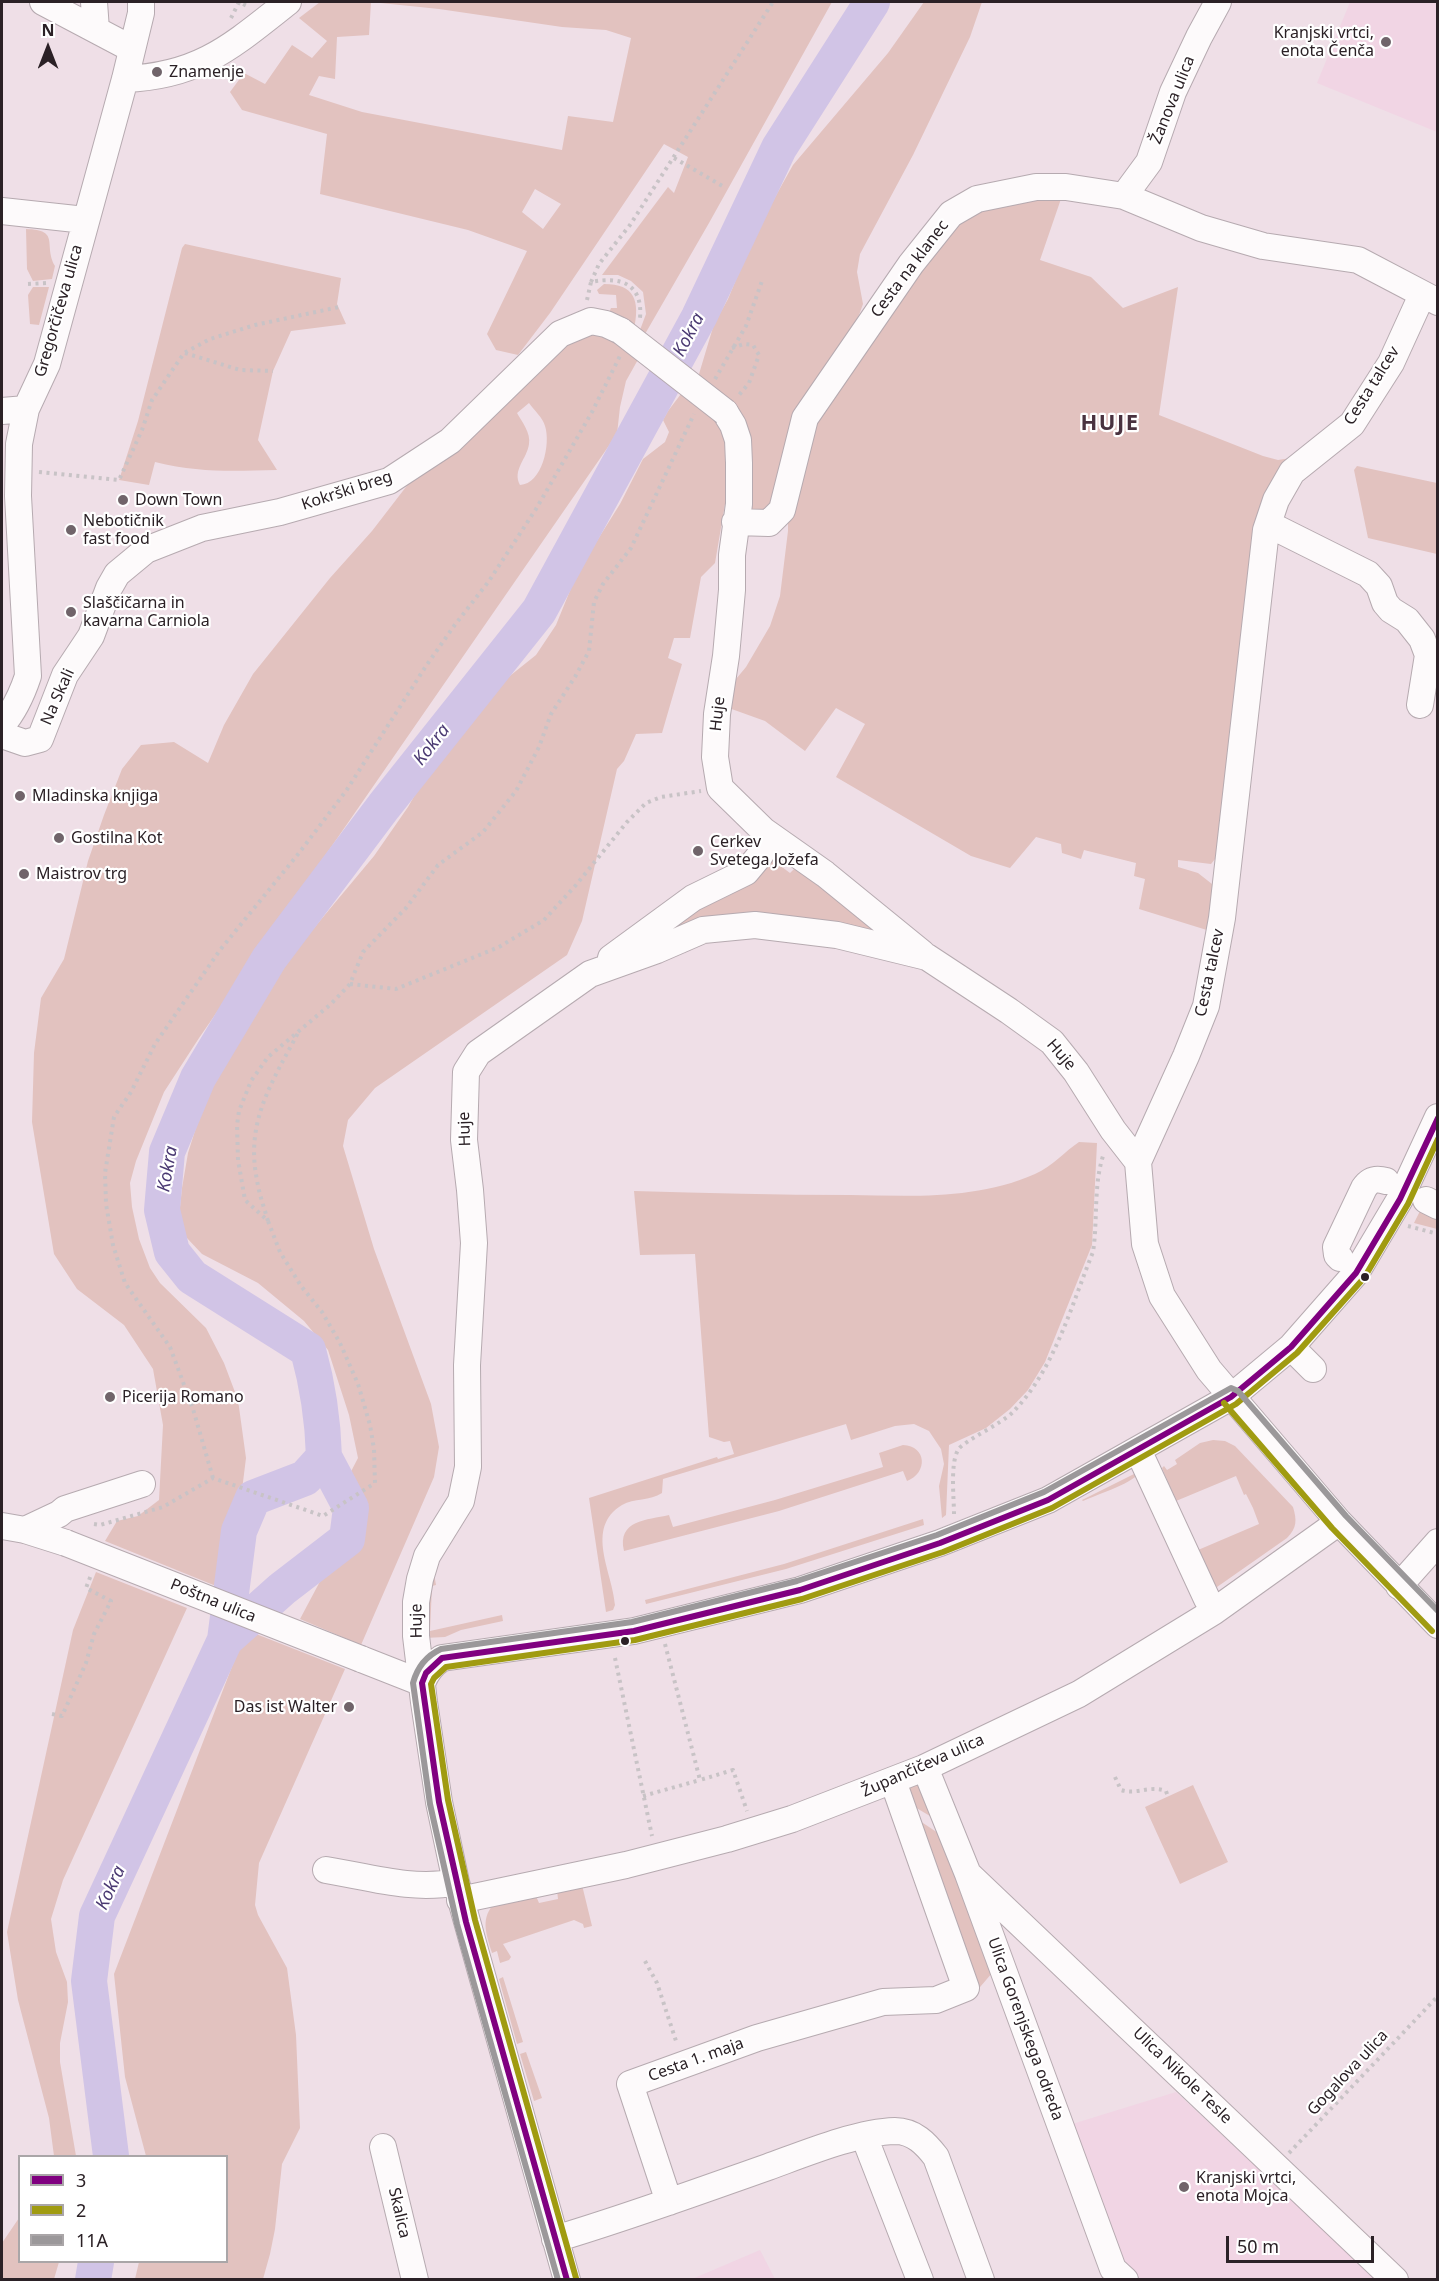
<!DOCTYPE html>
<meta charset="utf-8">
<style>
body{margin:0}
#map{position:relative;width:1439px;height:2281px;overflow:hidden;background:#efdfe7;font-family:"Noto Sans",sans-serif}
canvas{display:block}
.frame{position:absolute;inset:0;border:3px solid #2b2126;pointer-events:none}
.legend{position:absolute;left:18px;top:2155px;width:210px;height:108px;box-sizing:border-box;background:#fff;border:2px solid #aaa6a8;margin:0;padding:8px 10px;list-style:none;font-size:18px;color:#2b2126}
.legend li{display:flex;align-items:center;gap:12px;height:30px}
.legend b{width:30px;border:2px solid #aaa6a8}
.north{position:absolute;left:18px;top:18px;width:60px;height:60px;-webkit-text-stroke:4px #fff;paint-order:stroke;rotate:0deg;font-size:16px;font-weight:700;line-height:24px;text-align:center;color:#2b2126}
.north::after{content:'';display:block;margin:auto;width:21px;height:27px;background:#2b2126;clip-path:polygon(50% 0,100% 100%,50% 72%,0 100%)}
.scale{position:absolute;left:1226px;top:2236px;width:148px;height:27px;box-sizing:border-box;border:3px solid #2b2126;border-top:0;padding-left:8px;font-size:18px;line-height:21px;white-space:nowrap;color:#2b2126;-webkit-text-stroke:4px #fff;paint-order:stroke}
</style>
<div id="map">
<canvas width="1439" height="2281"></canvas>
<div class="frame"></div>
<ul class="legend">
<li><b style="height:8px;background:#800080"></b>3</li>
<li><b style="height:8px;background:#a09b11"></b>2</li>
<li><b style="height:8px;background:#9b989a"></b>11A</li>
</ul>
<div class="north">N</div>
<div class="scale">50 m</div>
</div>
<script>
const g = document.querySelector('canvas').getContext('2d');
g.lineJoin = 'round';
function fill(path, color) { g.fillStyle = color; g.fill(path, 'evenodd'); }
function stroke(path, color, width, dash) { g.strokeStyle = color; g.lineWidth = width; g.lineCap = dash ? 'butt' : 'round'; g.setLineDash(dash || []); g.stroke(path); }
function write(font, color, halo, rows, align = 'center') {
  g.font = font + ' "Noto Sans",sans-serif'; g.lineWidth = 4.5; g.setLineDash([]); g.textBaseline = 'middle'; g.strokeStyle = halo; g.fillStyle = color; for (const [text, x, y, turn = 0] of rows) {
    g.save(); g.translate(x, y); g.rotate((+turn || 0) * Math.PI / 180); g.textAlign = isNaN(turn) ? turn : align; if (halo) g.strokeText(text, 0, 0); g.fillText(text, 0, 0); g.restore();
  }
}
const built = new Path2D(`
 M1350,2H1437V132L1317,83Z
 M1176,2092L1343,2248L1375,2279H1138L1120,2262L1069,2125Z
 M760,2250L775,2279H692Z`);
const green = new Path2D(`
 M320,2H832L709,223L641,341L637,338L646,314L643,292L631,281L618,275H602L668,187L674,193L688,157L664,144L550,313L518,355L496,350L487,334L527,251L468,230L320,194L327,134L242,110L230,92L244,73L265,84L292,45L312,58L327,41L299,18ZM371,2L439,9L562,27L606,30L631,38L613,122L568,116L562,150L362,112L309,95L319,76L335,79L337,37L369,35ZM535,189L561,204L543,229L522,212Z
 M924,2H982L970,37L913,155L860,254L857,272L863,304L859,315L815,392L796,423L784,448L770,503L761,518L752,516L744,430L696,384L714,324L728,299L755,233L793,165L888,53Z
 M1063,193L1040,260L1091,277L1123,308L1178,287L1159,415L1263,456L1278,460L1291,458L1215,859L1211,864L1178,860V867L1198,873L1212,884L1210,931L1139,909L1145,879L1134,876L1136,863L1084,850L1081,859L1062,853L1061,844L1036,837L1010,868L971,856L836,777L865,724L836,708L805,751L765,721L726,707L731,685L746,667L770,626L780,596L788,531V497L804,438L873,330L969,210Z
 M26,229C61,230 43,245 55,266L52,279L33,281L27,269Z
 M185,244L341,278L337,304L346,324L291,331L273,371L258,440L277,470C232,471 200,473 155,462L149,485L119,480L138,421L182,248Z
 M604,284C635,284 640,301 634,329L609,313L611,308H617L616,295L599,294L597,290Z
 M33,287H49L39,325L30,324L28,295Z
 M599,330L640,356L626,381L620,407L617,434L199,1038L164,1092L136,1161L130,1183L132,1207L139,1239L150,1268L160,1283L206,1328L224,1363L238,1400L246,1458L241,1498L245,1512L237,1539L216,1586L105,1541L117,1521L138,1516L159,1500L163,1425L153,1369L124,1325L77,1289L54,1254L32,1122L34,1053L41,998L64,959L88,861L104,815L122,769L141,745L174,742L208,763L224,725L253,674L330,578L372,531L409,483L442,462L558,348ZM529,403C534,410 543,418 545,426C551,444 542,484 520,485C512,470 527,459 529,444C531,433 522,422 517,413Z
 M684,390L716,415L733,457L715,563L701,577L690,638H674L668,658L682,664L662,733L636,734L624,761L617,769L582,921L567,955L375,1088L348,1120L343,1146L374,1249L431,1404L439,1447L434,1477L361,1645L300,1619L342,1540L345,1483L358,1458L349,1415L328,1350L304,1321L258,1283L202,1254L186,1237L179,1216L182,1188L188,1153L205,1099L228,1046L273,977L374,856L408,807L442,747L486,695L536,655L556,625L578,571L620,504L643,459L665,442L669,432L663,420L668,411Z
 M1357,466L1437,483V554L1368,538L1354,470Z
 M781,856L787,860L782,867L790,873L795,868L892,942L814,925L659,938L686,916L732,894L755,876L771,857L777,861Z
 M1079,1142L1097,1143L1092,1245L1045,1362L1028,1390L1010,1409L986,1428L949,1445L946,1515L942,1518L939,1486L944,1464L941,1449L929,1431L914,1424L895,1426L851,1440L846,1424L663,1479L662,1493C650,1501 634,1498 622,1505C584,1528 613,1573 615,1605L613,1610L606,1612L589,1498L717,1457L718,1459L734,1454L730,1441L724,1442L709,1437L695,1254L640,1255L634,1191C706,1193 778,1195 850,1195C912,1196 976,1200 1035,1174C1053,1166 1064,1152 1079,1142Z
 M1423,1205L1437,1213V1229L1414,1223Z
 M1213,1440L1225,1441L1235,1446L1293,1507C1297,1520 1297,1528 1287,1538L1217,1587L1215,1586L1207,1590L1191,1553L1259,1524L1253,1508L1246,1494L1244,1495L1236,1476L1176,1501L1162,1468L1164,1466L1167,1470L1177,1464L1175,1460L1200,1443Z
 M903,1445C927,1446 928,1473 907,1481L903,1471L779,1511L624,1551C617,1520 647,1520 669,1515L673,1527L775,1500L883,1467L879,1453Z
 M1142,1470C1135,1483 1098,1494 1083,1501L1082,1500Z
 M923,1519L924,1525L786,1569L646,1604L645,1600L784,1564Z
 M432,1562L436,1585L432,1586L430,1631L502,1615L503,1621L461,1630L445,1637L424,1638Z
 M96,1572L187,1608L63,1880L51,1919L56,1952L67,1982L68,2002L60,2043V2062L76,2156H54L49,2118L18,2000L7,1932L73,1630Z
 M246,1630L345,1669L259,1863L255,1905L258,1915L287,1968L296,2035L300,2128L282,2164L275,2229L270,2254L263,2279H135L139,2262H226V2156H146L125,2077L114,1974Z
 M920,1781L935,1819L903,1800L901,1789Z
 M1193,1785L1228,1862L1180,1884L1145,1807Z
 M908,1813L938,1833L992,1973L975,1993Z
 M582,1885L592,1926L584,1928L583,1924L574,1920L503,1944L511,1957L509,1960L500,1963L497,1951L492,1953C487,1936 480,1920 493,1905L536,1896L539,1903L558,1899L557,1890Z
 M503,1977L523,2042L517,2044L499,1979Z
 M526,2052L542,2098L534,2101L520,2054Z
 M19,2218L20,2262H59L54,2279H2V2243Z`);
const river = new Path2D(`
 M226,1639L282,1589L347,1539L351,1508L324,1457
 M111,2156L89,1981L97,1916L225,1640L239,1531L253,1498L305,1478L324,1457C323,1420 318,1386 308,1350L192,1277L172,1252L162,1210L167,1152L198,1078L269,959L384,806L539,611L699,317L779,148L872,2
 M93,2280L96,2262`);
const path = new Path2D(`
 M231,18L239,2L249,7
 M674,158L724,187
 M591,282L599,264L630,225L773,2
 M28,284L48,283
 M587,300L591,282C621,276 643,284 640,318
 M732,348L744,344L753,345L759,355L749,383L739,395
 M185,353L240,370L273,371
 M715,379L746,326L762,281
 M39,472L119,480L142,430L152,400L184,353L210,339L255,325L339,307
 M350,984L396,989L499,947L544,920L576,885L627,822L646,803L661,797L701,791
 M268,1221C264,1207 259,1194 257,1180C245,1122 272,1082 298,1033
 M1408,1226L1438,1234
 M213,1478L193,1409L170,1347L125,1283L113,1245L106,1204L105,1173L114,1117L131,1092L155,1044L220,950L299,853L346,791L426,666L454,626L489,581L536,509L592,412L620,356
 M954,1514C954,1498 950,1464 958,1450C963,1441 1002,1424 1014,1411C1055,1368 1071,1306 1093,1252C1098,1220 1093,1184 1104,1153
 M94,1524L100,1525L163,1507L213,1478L323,1516L375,1483L374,1449L370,1425L358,1384L340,1343L322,1312L301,1286L280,1252L268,1221L245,1200L238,1160L237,1125L239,1111L251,1081L268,1057L331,1004L350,984L363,952L406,908L438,865L483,832L516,791L539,747L551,714L575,677L589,651L594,602L603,584L631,548L694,414
 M665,1644L700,1780L733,1770L747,1811
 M615,1658L652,1836
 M52,1714L62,1716L86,1663L94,1634L111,1601L86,1588L91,1575
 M1115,1777L1121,1790C1138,1795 1149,1785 1166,1791L1168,1797
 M643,1796L700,1780
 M645,1961L657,1983L677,2044
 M1289,2153L1438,1996`);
const minor = new Path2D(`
 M43,2L132,49
 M94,2L96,30
 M125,79C200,76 232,46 288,2
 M1124,196L1149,162L1173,92L1199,37L1218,2
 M2,211L85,220
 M1422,295L1391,363L1352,424L1292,472L1276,500L1266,530L1222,918L1206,1006L1186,1056L1138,1162L1145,1244L1162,1296L1209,1370L1339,1522L1438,1625
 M2,411L26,409
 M725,412L733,425L738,440L739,463V504L732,555V590L726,656L717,714L715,757L720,788L764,831L825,874L922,953
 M735,522L769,523L782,510L805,418L911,264L951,214L977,199L1036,187H1066L1124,196L1201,228L1263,246L1358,260L1438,302
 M1268,524L1368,574L1379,586L1385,603L1391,610L1407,620L1422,639L1428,655L1420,705
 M2,725C15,710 22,694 28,676L18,496L19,444L26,409L47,364L125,79L141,13V2
 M2,735L25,743L40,739L65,675L91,636L109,588L117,574L146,550L202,528L280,512L389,481L450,441L560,334L591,321L606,324L621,331
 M611,958L693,898L746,872L761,854L764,831
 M1426,1200L1438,1206
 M1340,1258L1337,1255L1336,1247L1364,1188C1370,1179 1376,1178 1386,1181
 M1291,1347L1313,1369
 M1138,1450L1207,1599
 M2,1526L25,1530L66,1543
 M25,1530L59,1514L65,1509L142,1484
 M1399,1586L1438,1542
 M361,1659L422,1683
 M422,1683C427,1671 432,1665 442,1658L634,1631L800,1590L940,1543L1048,1500L1231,1397L1291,1347L1356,1273L1400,1199L1438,1117
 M928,1775L968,1874L1113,2269L1125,2280
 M326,1870C369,1877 413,1891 456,1882
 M968,1874L1395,2280
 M460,1900L626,1865L727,1839L792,1819L924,1768L1079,1694L1213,1612L1339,1522
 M864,2136L920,2280
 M383,2147L415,2280
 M669,2202L630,2084L757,2038L883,2002L936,2000L966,1988L893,1781
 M555,2239C626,2218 697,2192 768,2167C804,2154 857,2132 895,2131C914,2131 926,2144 936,2157L981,2280
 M567,2280L456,1882L439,1802L424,1702L416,1636V1602L420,1579L427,1556L461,1501L468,1467L467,1365L474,1243L470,1190L464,1140L466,1072L478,1053L590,974L657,950L703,930L755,925L837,935L927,957L1009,1011L1052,1042L1076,1072L1113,1130L1138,1162`);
const minorBridge = new Path2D(`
 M621,331L725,412
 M66,1543L361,1659`);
const bus1 = new Path2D(`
 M567,2280L466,1922L439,1802L422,1683L426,1673L442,1658L634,1631L800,1590L940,1543L1048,1500L1231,1397L1291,1347L1356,1273L1400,1199L1438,1118`);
const bus2 = new Path2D(`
 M1224,1403L1332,1528L1432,1631
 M576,2278L475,1920L448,1800L431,1684L434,1678L446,1667L635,1640L802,1599L943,1552L1052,1508L1236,1404L1297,1353L1364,1278L1408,1204L1438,1139`);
const bus3 = new Path2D(`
 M558,2280L457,1924L430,1804L413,1683C417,1668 426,1656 441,1649L632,1622L797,1581L937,1535L1044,1492L1231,1388L1238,1391L1346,1516L1438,1611`);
const markers = [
 [1386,42,6,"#70646a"],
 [157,72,6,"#70646a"],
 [123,500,6,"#70646a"],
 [71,530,6,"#70646a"],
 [71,612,6,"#70646a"],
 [20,796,6,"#70646a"],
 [59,838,6,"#70646a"],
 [698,851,6,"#70646a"],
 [24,874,6,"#70646a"],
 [1365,1277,5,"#2b2126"],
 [110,1397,6,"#70646a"],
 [625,1641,5,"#2b2126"],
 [349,1707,6,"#70646a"],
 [1184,2187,6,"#70646a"]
];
const poiNames = [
 ["Kranjski vrtci,",1374,33,"right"],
 ["enota Čenča",1374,51,"right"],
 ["Znamenje",169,72],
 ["Down Town",135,500],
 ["Nebotičnik",83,521],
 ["fast food",83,539],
 ["Slaščičarna in",83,603],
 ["kavarna Carniola",83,621],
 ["Mladinska knjiga",32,796],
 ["Gostilna Kot",71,838],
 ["Cerkev",710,842],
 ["Svetega Jožefa",710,860],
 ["Maistrov trg",36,874],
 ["Picerija Romano",122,1397],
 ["Das ist Walter",337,1707,"right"],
 ["Kranjski vrtci,",1196,2178],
 ["enota Mojca",1196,2196]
];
const streetNames = [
 ["Žanova ulica",1173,100,-68],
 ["Cesta na klanec",910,269,-53],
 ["Gregorčičeva ulica",59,311,-74],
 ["Cesta talcev",1372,386,-58],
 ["Kokrški breg",347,491,-18],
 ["Na Skali",58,697,-66],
 ["Huje",718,714,-84],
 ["Cesta talcev",1210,973,-78],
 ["Huje",1061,1055,49],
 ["Huje",465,1129,-92],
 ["Poštna ulica",213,1601,22],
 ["Huje",417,1621,-91],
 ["Župančičeva ulica",923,1766,-24],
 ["Ulica Gorenjskega odreda",1025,2029,70],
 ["Cesta 1. maja",696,2060,-20],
 ["Gogalova ulica",1348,2073,-47],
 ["Ulica Nikole Tesle",1182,2076,44],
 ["Skalica",399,2213,77]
];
const waterNames = [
 ["Kokra",689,335,-62],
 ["Kokra",432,745,-52],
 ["Kokra",168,1169,-80],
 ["Kokra",111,1888,-65]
];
const districtNames = [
 ["HUJE",1110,424]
];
fill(built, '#f1d5e4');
fill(green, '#e2c2bf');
stroke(river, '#d1c4e6', 36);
stroke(minor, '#b6aab0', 28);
stroke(path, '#c8c3c6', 4, [3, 4.5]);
stroke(minor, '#fdfafb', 26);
stroke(minorBridge, '#b6aab0', 28, []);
stroke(minorBridge, '#fdfafb', 26);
stroke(bus1, '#800080', 6);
stroke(bus2, '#a09b11', 6);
stroke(bus3, '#9b989a', 6);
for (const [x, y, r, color] of markers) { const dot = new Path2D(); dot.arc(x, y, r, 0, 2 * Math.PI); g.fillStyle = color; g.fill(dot); stroke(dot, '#fff', 2); }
write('16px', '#2b2126', '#fff', poiNames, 'left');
write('16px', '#2b2126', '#fff', streetNames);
write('italic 18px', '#4a3972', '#fff', waterNames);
g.letterSpacing = '1.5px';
write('bold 22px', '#49323f', '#fff', districtNames);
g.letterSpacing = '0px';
</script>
